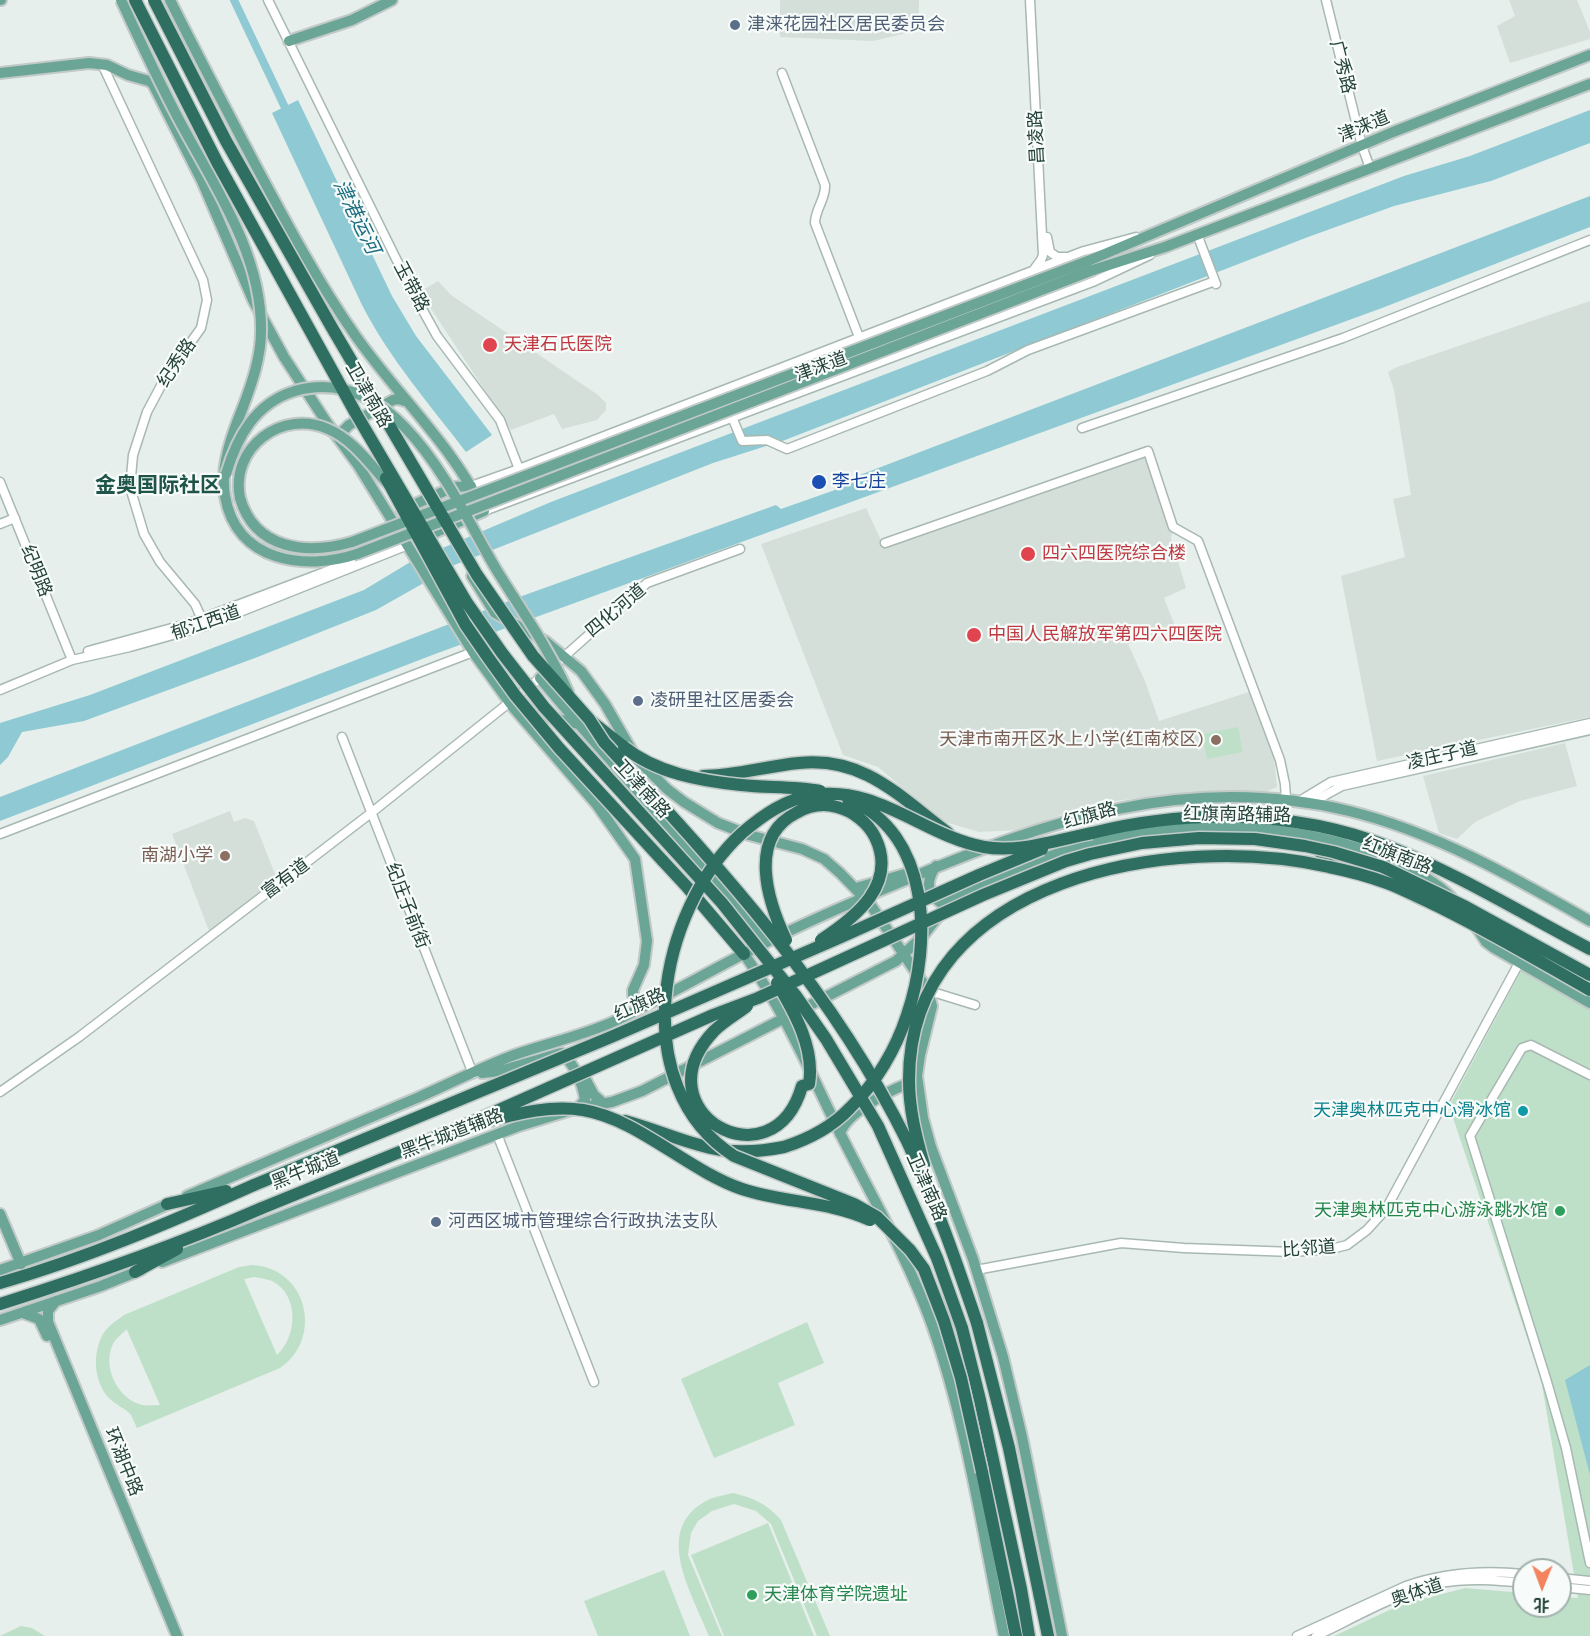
<!DOCTYPE html>
<meta charset="utf-8">
<style>
body{margin:0}
#map{position:relative;width:1590px;height:1636px;overflow:hidden;background:#e6efeb;font-family:Karla,"Noto Sans SC",sans-serif}
canvas{display:block}
.north{position:absolute;left:1512px;top:1558px;width:60px;height:60px;box-sizing:border-box;background:#f7fbf9;border:2px solid #a3b1ad;border-radius:50%;rotate:181deg;font-size:16px;font-weight:700;line-height:24px;text-align:center;color:#24423a}
.north::after{content:'';display:block;margin:auto;width:21px;height:27px;background:#f4845f;clip-path:polygon(50% 0,100% 100%,50% 72%,0 100%)}
</style>
<div id="map">
<canvas width="1590" height="1636"></canvas>
<div class="north">北</div>
</div>
<script>
const g = document.querySelector('canvas').getContext('2d');
g.lineJoin = 'round';
function fill(path, color) { g.fillStyle = color; g.fill(path, 'evenodd'); }
function stroke(path, color, width, dash) { g.strokeStyle = color; g.lineWidth = width; g.lineCap = dash ? 'butt' : 'round'; g.setLineDash(dash || []); g.stroke(path); }
function write(font, color, halo, rows, align = 'center') {
  g.font = font + ' Karla,"Noto Sans SC",sans-serif'; g.lineWidth = 4.5; g.setLineDash([]); g.textBaseline = 'middle'; g.strokeStyle = halo; g.fillStyle = color; for (const [text, x, y, turn = 0] of rows) {
    g.save(); g.translate(x, y); g.rotate((+turn || 0) * Math.PI / 180); g.textAlign = isNaN(turn) ? turn : align; if (halo) g.strokeText(text, 0, 0); g.fillText(text, 0, 0); g.restore();
  }
}
const built = new Path2D(`
 M780,0H919V30L873,41L780,37Z
 M1509,0H1577L1590,32V39L1510,63L1497,26L1515,16Z
 M438,281L451,295L598,395L606,403V410L597,420L562,429L554,414L511,430L420,292Z
 M1590,301V717L1377,761L1341,576L1405,557L1393,499L1411,495L1394,390L1388,372L1397,367Z
 M1145,446L1151,448L1175,522L1171,538L1186,588L1164,598L1175,626L1128,644L1145,681L1159,721L1249,692L1274,758L1277,787L1268,791L1179,793L1092,804L1019,830L979,832L942,821L878,767L843,755L761,544L866,508L881,540Z
 M1565,743L1577,786L1520,801L1475,822L1457,839L1439,833L1423,776Z
 M230,811L234,822L245,818L254,821L277,879L209,931L172,834Z`);
const green = new Path2D(`
 M1238,727L1243,752L1207,759L1202,734Z
 M1521,971L1590,1010V1636H1334L1400,1605L1465,1588L1524,1593V1606H1560V1597L1578,1598L1541,1379L1449,1106Z
 M252,1265C309,1268 323,1340 280,1368L137,1428C135,1424 133,1419 131,1415C125,1408 115,1405 108,1397C94,1381 92,1354 103,1334C108,1326 116,1321 124,1315L239,1267ZM254,1277C260,1278 267,1279 272,1281C300,1295 297,1337 277,1355L244,1279ZM126,1330H127L160,1405C154,1405 148,1406 142,1405C117,1399 102,1366 113,1344C116,1338 122,1334 126,1330Z
 M807,1322L824,1363L778,1383L795,1425L714,1458L681,1379Z
 M733,1493C754,1498 767,1504 781,1520L830,1636H817L771,1524L756,1511L734,1504L712,1511L698,1521L691,1533L688,1555L722,1636H709C692,1593 650,1527 710,1499C717,1496 726,1495 733,1493Z
 M768,1523L814,1636H724L691,1555Z
 M664,1570L690,1636H598L584,1601Z
 M21,1626L32,1628L45,1636H0Z`);
const water = new Path2D(`
 M298,100L392,296L416,336L492,435L466,452C430,405 389,358 362,305L272,113Z
 M1590,110V143L1491,181L1394,206L1308,237L785,440L713,463L429,575L422,584L376,610L255,658L84,721L22,732L8,757L0,765V723L90,695L364,590L412,561L551,502L1404,176L1470,156Z
 M1590,196V227L1382,308L435,654L0,821V797L522,596L776,505L781,509L835,490L839,483Z
 M1590,1365V1475L1565,1380Z`);
const canal = new Path2D(`
 M234,0L289,116`);
const minor = new Path2D(`
 M268,0L410,287L437,336L500,420L519,469
 M1030,0L1043,255L1041,260L1035,268
 M1326,0L1362,146L1370,168
 M102,64L203,280L207,300L201,328L164,380L147,412L133,455L131,477L132,494L144,534L160,562L195,604L205,626
 M782,73L825,185C826,199 815,209 815,223L869,363
 M1197,234L1216,284
 M1047,237L1050,252L1057,257H1066
 M732,417L742,441L767,440L787,449L987,371L1028,350L1215,281
 M1082,428L1343,338L1590,240
 M0,482L72,660
 M471,486L519,469L1084,251L1136,237
 M484,511L1095,281L1150,255
 M0,524L15,518
 M885,543L1148,451L1173,527L1198,541L1280,760L1285,784L1286,800
 M88,651L190,623L351,562
 M0,690L72,660L130,647L205,626L408,545
 M342,737L473,1074
 M1298,802L1331,782L1590,723
 M1309,804L1342,786L1590,730
 M0,834L473,652
 M936,993L975,1005
 M1590,1075L1531,1045L1522,1048L1470,1136L1547,1382L1566,1448L1590,1563
 M0,1092L79,1037L371,813L540,678L647,583L740,549
 M497,1134L594,1382
 M976,1270L1121,1243L1184,1248L1293,1252L1331,1249L1347,1245L1367,1230L1386,1209L1519,963
 M1560,1578L1590,1581
 M1560,1587L1590,1590
 M1297,1636L1406,1586C1443,1573 1484,1570 1524,1574
 M1316,1636C1354,1618 1400,1591 1440,1583C1468,1578 1496,1580 1524,1583`);
const major = new Path2D(`
 M0,0H1
 M170,0C198,56 227,111 256,166C287,224 318,282 355,335C397,395 452,445 484,511L420,539
 M289,41L352,20L392,0
 M0,73L89,63L107,65L128,75L149,81L153,84L202,181L253,300L284,357L327,423L358,465L473,652L510,703L541,715L578,724
 M1088,261L1393,132L1590,55
 M1093,270L1165,247L1590,84
 M243,407C232,434 220,466 225,496C236,562 305,571 357,554
 M342,443L343,431L349,425L393,400L398,399L408,402
 M240,498C255,550 307,555 352,542
 M402,510L454,487L471,486
 M472,576L495,613L545,641L581,671L605,704L636,758L667,789L684,802L718,823L749,835L802,849L824,859L840,873L870,904L927,989L932,1006L920,1055L917,1076L923,1118L931,1147L973,1259L1003,1357L1022,1437L1062,1636
 M540,678C614,768 695,851 768,941
 M512,706L597,805L635,859L647,941L644,965L633,990V995L640,1008
 M936,866C927,879 925,892 940,902L951,900
 M856,888L905,874
 M1475,925L1486,942L1494,948L1590,1003
 M744,954C782,1007 808,1067 836,1125C868,1190 906,1254 931,1322C967,1423 982,1531 1004,1636
 M482,1073L500,1071L561,1053C574,1063 583,1084 585,1100L578,1108
 M586,1080L594,1095L604,1104
 M840,1134C845,1114 888,1091 907,1084L915,1088
 M187,1196C264,1163 340,1130 417,1098C449,1084 482,1067 514,1055C548,1043 582,1036 615,1021C665,997 713,969 763,944C808,921 855,901 901,882C1046,820 1190,772 1349,811C1435,832 1515,878 1590,921
 M0,1214L21,1264
 M162,1262L519,1126L578,1108L612,1102L642,1091L896,961L922,937L951,900L960,895C1003,876 1047,854 1092,843C1190,818 1300,821 1393,861C1414,870 1435,881 1451,897
 M0,1270L99,1235L173,1202
 M56,1301L48,1311V1322L177,1636
 M23,1313L39,1319L47,1336
 M0,1320L101,1286L141,1270`);
const highway = new Path2D(`
 M592,722L624,747
 M703,776C736,776 766,766 799,763C864,756 900,797 948,833
 M1092,833C1187,809 1294,810 1387,846C1457,873 1523,914 1590,949
 M1320,852L1361,871
 M662,860L688,888L744,954
 M625,1121C689,1139 714,1161 784,1147
 M167,1204L226,1191
 M135,1272L177,1249
 M0,1283C87,1258 171,1222 254,1185
 M0,1304C89,1276 177,1245 262,1208
 M977,1323L1009,1448L1048,1636
 M962,1328L980,1400L1021,1589L1029,1636
 M982,1472L1016,1636`);
const majorBridge = new Path2D(`
 M121,0C139,39 157,78 177,116C212,183 262,252 261,331C261,357 252,383 243,407
 M226,474C237,437 255,403 295,391C399,362 455,500 496,569C521,610 550,650 569,694
 M240,498C230,447 282,409 328,429C354,440 371,466 389,485
 M352,542L1088,261
 M357,554L1093,270`);
const highwayBridge = new Path2D(`
 M135,0L217,162L355,412L467,603L502,653L544,707L722,903L796,996L826,1039L878,1126L937,1258L962,1328
 M154,0L226,141L331,326L477,575L533,656L589,719L604,742C719,867 831,987 907,1141C935,1200 956,1261 977,1323
 M386,478L465,624L487,656L515,695L559,748L662,860
 M624,747C656,773 701,781 741,785C767,788 793,786 820,791
 M786,940C768,902 747,838 796,813C808,806 823,803 837,807C853,811 868,823 875,837C898,884 856,917 821,940
 M747,1006C737,1014 724,1021 714,1031C638,1111 773,1188 802,1086L809,1084C815,1049 795,1013 777,983
 M489,1121C520,1113 551,1105 583,1110C638,1119 687,1170 742,1189C784,1203 829,1201 870,1220
 M784,1147C809,1139 832,1127 850,1108C876,1083 896,1049 907,1015C932,943 931,833 848,799
 M924,1165C916,1137 909,1109 909,1080C909,876 1174,832 1329,867C1349,871 1368,876 1387,883C1401,888 1415,896 1429,902C1484,928 1537,960 1590,990
 M254,1185L611,1037L841,937L979,875L1042,849
 M262,1208L456,1129L713,1015L758,998L983,895L1066,861L1090,854L1142,843L1199,838L1255,839L1305,846L1333,852L1383,867L1466,907L1590,975
 M982,1472L961,1378L944,1321L924,1269L910,1250L877,1217L854,1204L734,1156C625,1086 658,910 742,833C763,815 786,799 813,795C878,785 924,836 984,847C1019,853 1057,840 1092,833`);
const markers = [
 [735,25,6,"#5c6f8a"],
 [490,345,8,"#e0444e"],
 [819,482,8,"#1a4fb4"],
 [1028,554,8,"#e0444e"],
 [974,635,8,"#e0444e"],
 [638,701,6,"#5c6f8a"],
 [1216,740,6,"#8d6e63"],
 [225,856,6,"#8d6e63"],
 [1523,1111,6,"#0f9aa8"],
 [1560,1211,6,"#2e9e5b"],
 [436,1222,6,"#5c6f8a"],
 [752,1595,6,"#2e9e5b"]
];
const serviceNames = [
 ["津涞花园社区居民委员会",747,25],
 ["凌研里社区居委会",650,701],
 ["河西区城市管理综合行政执法支队",448,1222]
];
const streetNames = [
 ["广秀路",1342,67,76],
 ["津涞道",1364,127,-23],
 ["昌凌路",1037,137,-93],
 ["玉带路",411,287,62],
 ["纪秀路",177,363,-56],
 ["津涞道",821,367,-20],
 ["卫津南路",368,395,60],
 ["纪明路",36,571,68],
 ["四化河道",616,611,-40],
 ["郁江西道",206,623,-19],
 ["凌庄子道",1442,756,-13],
 ["卫津南路",642,789,47],
 ["红旗南路辅路",1237,815,1],
 ["红旗路",1090,816,-16],
 ["红旗南路",1397,856,21],
 ["富有道",286,879,-37],
 ["纪庄子前街",407,906,69],
 ["红旗路",640,1005,-24],
 ["黑牛城道辅路",452,1134,-21],
 ["黑牛城道",306,1171,-22],
 ["卫津南路",926,1187,66],
 ["比邻道",1309,1249,-4],
 ["环湖中路",123,1462,68],
 ["奥体道",1417,1593,-19]
];
const healthNames = [
 ["天津石氏医院",504,345],
 ["四六四医院综合楼",1042,554],
 ["中国人民解放军第四六四医院",988,635]
];
const transitNames = [
 ["李七庄",832,482]
];
const educationNames = [
 ["天津市南开区水上小学(红南校区)",1204,740],
 ["南湖小学",213,856]
];
const cultureNames = [
 ["天津奥林匹克中心滑冰馆",1511,1111]
];
const leisureNames = [
 ["天津奥林匹克中心游泳跳水馆",1548,1211],
 ["天津体育学院遗址",764,1595,"left"]
];
const waterNames = [
 ["津港运河",356,217,64]
];
const quarterNames = [
 ["金奥国际社区",158,486]
];
fill(built, '#d4dfda');
fill(green, '#bfe0c8');
fill(water, '#8ec9d4');
stroke(canal, '#8ec9d4', 8);
stroke(minor, '#a8b8b2', 11);
stroke(major, '#c2cac8', 14);
stroke(highway, '#c2cac8', 15);
stroke(minor, '#fff', 8);
stroke(major, '#6aa596', 10);
stroke(highway, '#2f6f62', 12);
stroke(majorBridge, '#c2cac8', 14, []);
stroke(highwayBridge, '#c2cac8', 15, []);
stroke(majorBridge, '#6aa596', 10);
stroke(highwayBridge, '#2f6f62', 12);
for (const [x, y, r, color] of markers) { const dot = new Path2D(); dot.arc(x, y, r, 0, 2 * Math.PI); g.fillStyle = color; g.fill(dot); stroke(dot, '#f7fbf9', 2); }
write('18px', '#4e5e75', '#f7fbf9', serviceNames, 'left');
write('18px', '#24423a', '#f7fbf9', streetNames);
write('18px', '#be3a42', '#f7fbf9', healthNames, 'left');
write('18px', '#164399', '#f7fbf9', transitNames, 'left');
write('18px', '#785e54', '#f7fbf9', educationNames, 'right');
write('18px', '#0d838f', '#f7fbf9', cultureNames, 'right');
write('18px', '#27864d', '#f7fbf9', leisureNames, 'right');
write('italic 20px', '#1c6f80', '#f7fbf9', waterNames);
write('bold 21px', '#1f5548', '#f7fbf9', quarterNames);
</script>
